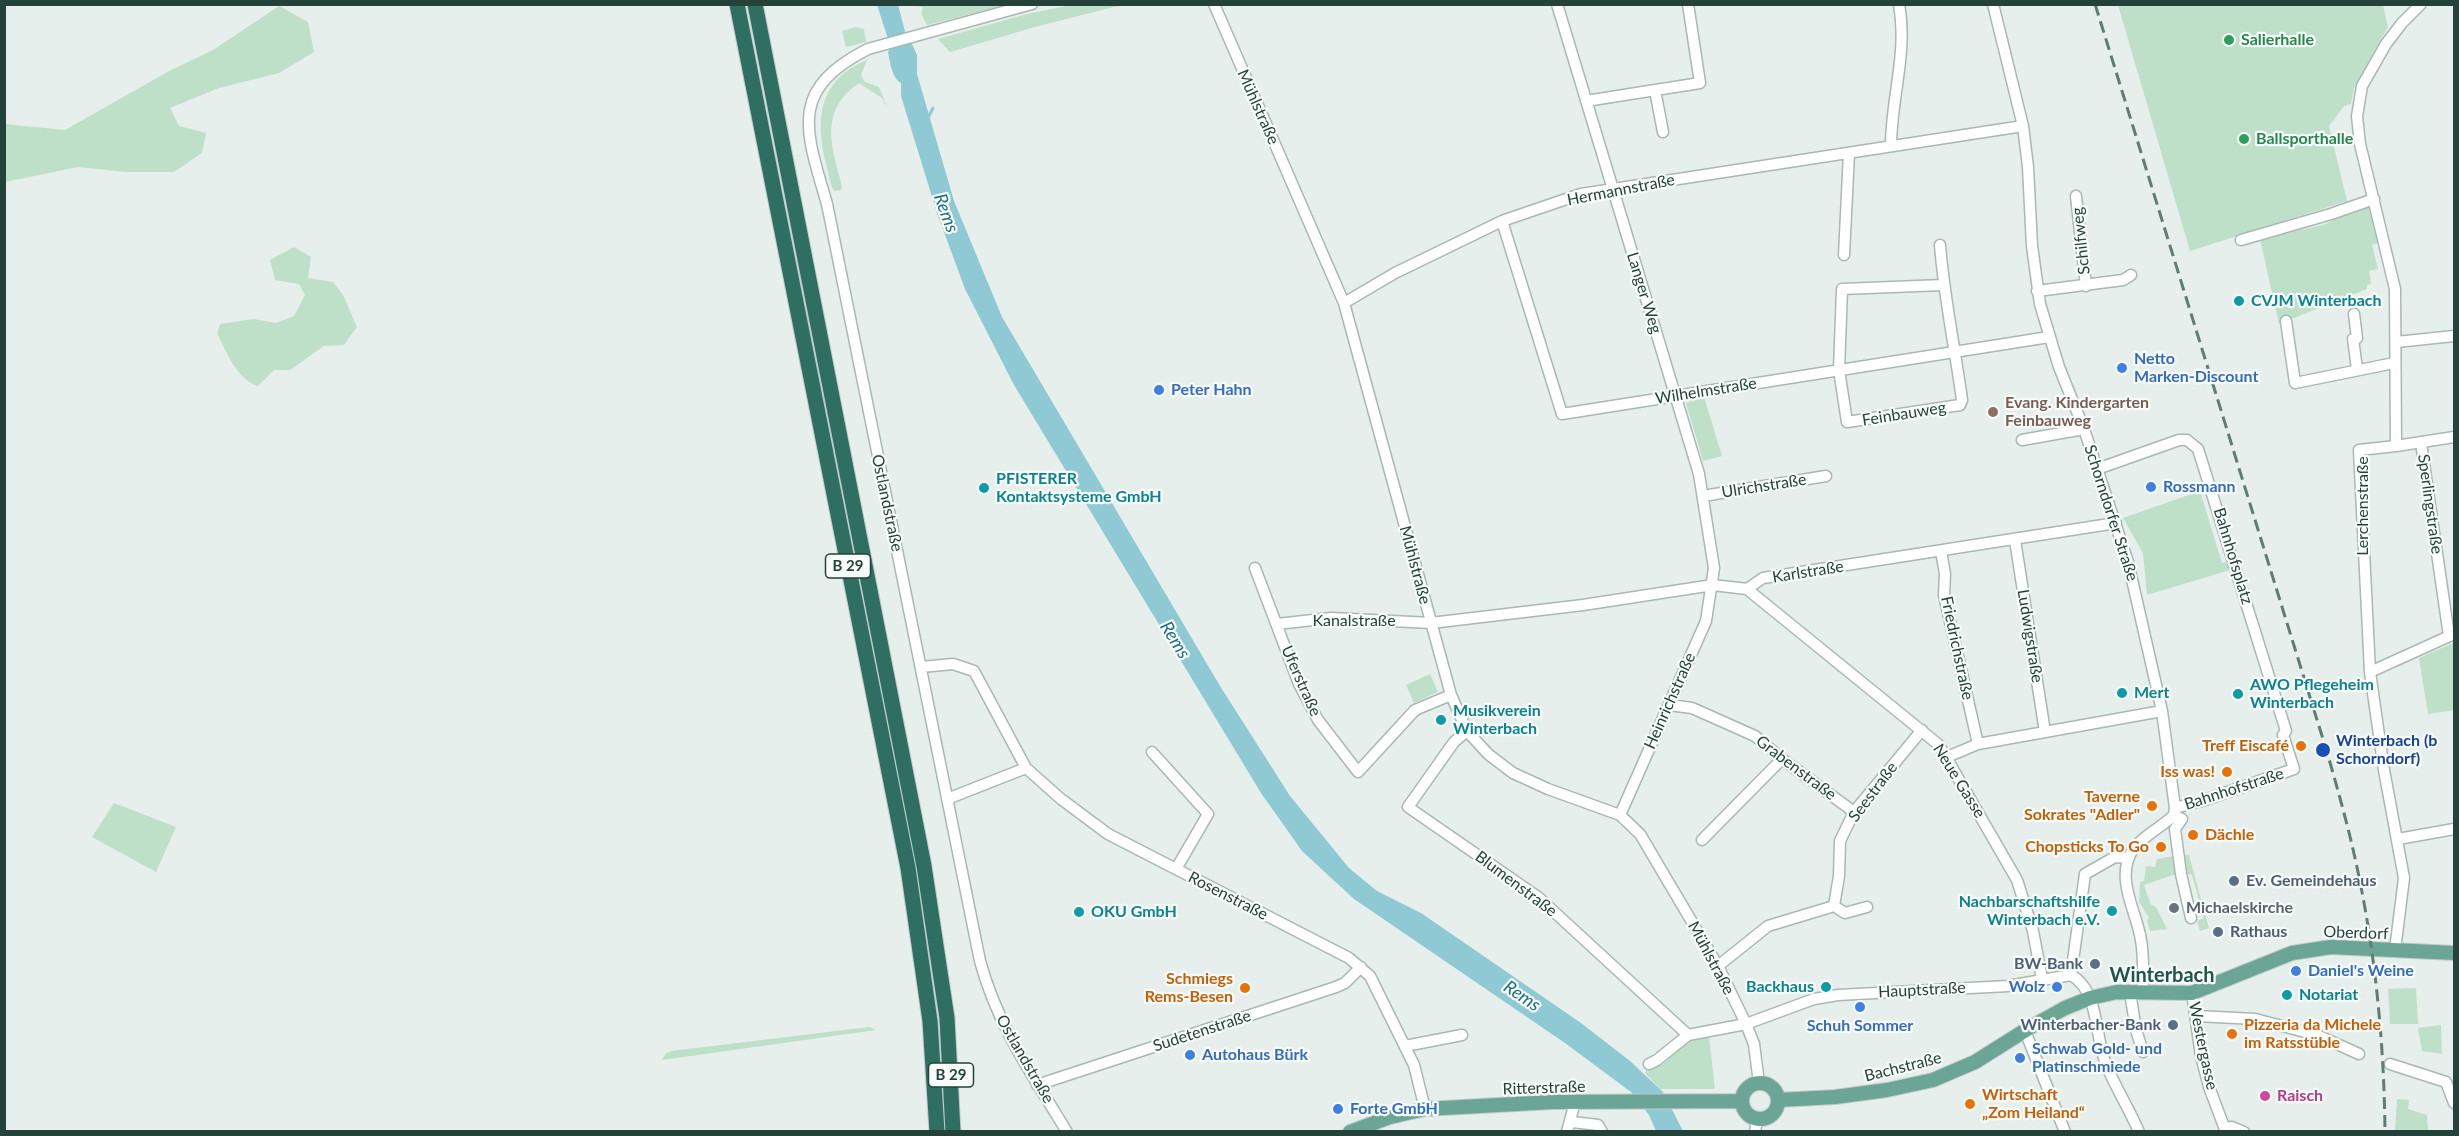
<!DOCTYPE html>
<meta charset="utf-8">
<style>
body{margin:0}
#map{position:relative;width:2459px;height:1136px;overflow:hidden;background:#e6efeb;font-family:Lato,sans-serif}
canvas{display:block}
.frame{position:absolute;inset:0;border:6px solid #24423a;pointer-events:none}
</style>
<div id="map">
<canvas width="2459" height="1136"></canvas>
<div class="frame"></div>
</div>
<script>
const g = document.querySelector('canvas').getContext('2d');
g.lineJoin = 'round';
function fill(path, color) { g.fillStyle = color; g.fill(path, 'evenodd'); }
function stroke(path, color, width, dash) { g.strokeStyle = color; g.lineWidth = width; g.lineCap = dash ? 'butt' : 'round'; g.setLineDash(dash || []); g.stroke(path); }
function write(font, color, halo, rows, align = 'center') {
  g.font = font + ' Lato,sans-serif'; g.lineWidth = 4.5; g.setLineDash([]); g.textBaseline = 'middle'; g.strokeStyle = halo; g.fillStyle = color; for (const [text, x, y, turn = 0] of rows) {
    g.save(); g.translate(x, y); g.rotate((+turn || 0) * Math.PI / 180); g.textAlign = isNaN(turn) ? turn : align; if (halo) g.strokeText(text, 0, 0); g.fillText(text, 0, 0); g.restore();
  }
}
const green = new Path2D(`
 M1076,4L1122,5L1035,27L950,52L938,39L1027,14Z
 M907,5H1006L927,25L921,13L923,7Z
 M2118,5H2383L2388,27L2354,88L2351,104L2344,106L2329,126L2347,201L2190,251Z
 M279,6L308,22L314,52L279,73L219,88L170,108L179,126L206,133L202,153L174,172H125L78,167L5,182V124L65,130L169,71L213,50Z
 M856,27L864,29L866,42L846,47L842,31Z
 M867,60L861,75L865,82L879,87L888,109L882,98L859,83C819,111 831,145 842,185L841,190L834,191C829,182 828,170 825,160C815,116 820,79 867,60Z
 M2368,205L2378,243L2372,245L2378,269L2369,271L2371,284L2367,285V289L2279,324L2260,239L2323,225Z
 M294,247L311,257L308,278L333,282L343,295L357,327L344,345L324,346L290,370H274L258,386C236,379 226,351 217,333L220,324L254,319L276,323L294,316L305,295L299,284L275,280L270,260Z
 M1704,397L1722,456L1703,461L1686,403Z
 M2200,491L2222,563L2228,562L2230,570L2147,595L2143,553L2123,518Z
 M2453,643L2454,710L2428,714L2419,658Z
 M1430,674L1438,692L1414,703L1406,685Z
 M114,803L176,827L156,872L92,837Z
 M2178,855H2189L2209,928L2200,931L2197,921L2204,918L2192,875L2182,872L2144,885L2151,905L2156,907L2167,929L2150,931L2147,921L2149,918L2139,902L2140,882L2144,881L2146,866L2155,867L2157,859Z
 M2416,988L2418,1024H2390L2388,989Z
 M2441,1025L2442,1054L2422,1051L2418,1028Z
 M869,1027L876,1030L662,1060L666,1053L671,1051Z
 M1709,1036L1715,1089H1660L1645,1073L1647,1070L1663,1064L1692,1037Z
 M2397,1099L2409,1100L2408,1109L2427,1115L2428,1130L2440,1131H2395Z`);
const water = new Path2D(`
 M877,5H898L908,43L912,44L917,55V74L954,201L1002,317L1220,686L1290,796L1349,868L1377,891L1421,913L1581,1023L1630,1061L1663,1092L1683,1131H1656L1649,1115L1631,1092L1565,1043L1354,899L1302,851L1261,793L1014,385L965,289L937,213L901,96V83C892,78 890,62 888,52L891,48Z`);
const stream = new Path2D(`
 M927,120L933,108`);
const minor = new Path2D(`
 M1032,4L868,49C787,90 806,131 827,204L980,961C998,1027 1032,1074 1067,1132
 M1214,4L1344,303L1451,695L1467,731L1488,754L1513,773L1548,789L1620,815L1640,834L1718,966L1746,1024L1754,1044L1759,1083
 M1557,4L1699,474L1714,568L1706,621L1620,815
 M1993,4L2023,126L2028,167L2032,246L2040,304L2059,367L2084,429L2128,562L2162,711L2175,808L2174,815
 M1655,90L1663,132
 M1586,101L1700,83L1688,4
 M1891,146C1891,98 1908,53 1899,4
 M2076,196L2086,286
 M1502,221L1562,414L2049,337
 M2241,240L2331,214L2374,199
 M1940,245C1944,297 1955,348 1962,400L1960,405L1847,422L1839,370L1842,289L1943,285
 M1844,255L1849,153
 M2037,291L2123,280L2131,275
 M1344,303L1395,273L1502,221L1581,194L2023,126
 M2354,314L2357,338L2353,339L2357,369
 M2286,321L2295,383L2394,363
 M2396,342L2454,336
 M2022,440L2084,429
 M2421,443L2449,636
 M2396,446L2454,437
 M2097,469L2179,440H2187L2198,449L2286,731L2283,735L2294,769L2202,801L2175,808
 M1703,496L1826,476
 M2015,540L2045,732
 M1941,551L1945,574L1944,595L1978,744
 M1255,568L1299,684L1318,720L1358,772L1415,710L1451,695
 M1747,589L1939,745L2017,880L2033,931L2042,979
 M1277,624L1331,618L1431,623L1583,605L1713,585L1747,589L1763,578L2116,523
 M921,667L953,664L974,671L1026,768
 M2370,672L2454,634
 M1669,705L1692,708L1755,736L1782,759L1854,812
 M1467,731L1454,742L1408,807L1538,897L1688,1035
 M1152,752L1208,814L1176,869
 M1947,757L1978,744L2162,711
 M947,799L1026,768L1061,799L1108,834L1349,958L1370,976L1414,1065L1425,1109
 M2174,815L2182,819L2175,829L2181,874L2191,918
 M2398,839L2454,829
 M1702,840L1782,759
 M1834,906L1845,913L1867,907
 M2395,950L2404,878L2384,770L2370,672L2359,450L2396,446L2395,289L2360,144L2357,116L2362,86L2386,44L2402,23L2421,4
 M1718,966L1768,926L1834,906L1839,876L1840,841L1854,812L1922,730
 M2071,975L2085,874L2115,857L2129,858
 M2143,991C2143,974 2144,957 2141,940C2137,913 2115,879 2132,851C2142,836 2161,828 2174,815
 M2130,992L2136,1030L2143,1052
 M2192,993L2201,1056L2209,1087L2226,1132
 M2197,1016L2255,1019L2317,1035L2359,1054
 M2025,1031L2065,1132
 M1405,1046L1462,1035
 M1649,1064L1657,1060L1688,1035L1746,1024L1814,999L1838,995L2008,986L2071,975C2100,991 2094,1036 2106,1064C2115,1087 2129,1108 2139,1132
 M2390,1064L2446,1082L2454,1103
 M1037,1085L1336,987L1345,983L1361,967
 M1572,1122L1598,1125L1602,1132
 M2226,1128L2232,1127L2244,1132
 M1567,1132L1575,1102
 M1755,1132L1757,1119`);
const major = new Path2D(`
 M1742 1101a18 18 0 1 1 36 0a18 18 0 1 1-36 0Z
 M1778,1100L1835,1097L1887,1090L1933,1080L1975,1062L2029,1028L2065,1008L2090,998L2117,992L2192,993L2292,953L2331,947L2454,953
 M1350,1132L1390,1117L1425,1109L1553,1102L1742,1101`);
const highway = new Path2D(`
 M737,4L908,868L930,1021L937,1132
 M755,4L924,866L947,1018L953,1132`);
const rail = new Path2D(`
 M2095,4L2327,752C2337,787 2347,822 2355,858C2375,948 2384,1040 2385,1132`);
const markers = [
 [2229,40,6,"#2e9e5b"],
 [2244,139,6,"#2e9e5b"],
 [2239,301,6,"#0f9aa8"],
 [2122,368,6,"#3f7fe0"],
 [1159,390,6,"#3f7fe0"],
 [1993,412,6,"#8d6e63"],
 [2151,487,6,"#3f7fe0"],
 [984,488,6,"#0f9aa8"],
 [2122,693,6,"#0f9aa8"],
 [2238,694,6,"#0f9aa8"],
 [1441,720,6,"#0f9aa8"],
 [2301,746,6,"#e8710a"],
 [2323,750,8,"#1a4fb4"],
 [2227,772,6,"#e8710a"],
 [2152,806,6,"#e8710a"],
 [2193,835,6,"#e8710a"],
 [2161,847,6,"#e8710a"],
 [2234,881,6,"#5c6f8a"],
 [2174,908,6,"#6b7280"],
 [2112,911,6,"#0f9aa8"],
 [1079,912,6,"#0f9aa8"],
 [2218,932,6,"#5c6f8a"],
 [2095,964,6,"#5c6f8a"],
 [2296,971,6,"#3f7fe0"],
 [1826,987,6,"#0f9aa8"],
 [2057,987,6,"#3f7fe0"],
 [1245,988,6,"#e8710a"],
 [2287,995,6,"#0f9aa8"],
 [1860,1007,6,"#3f7fe0"],
 [2173,1025,6,"#5c6f8a"],
 [2232,1034,6,"#e8710a"],
 [1190,1055,6,"#3f7fe0"],
 [2020,1058,6,"#3f7fe0"],
 [2265,1096,6,"#d1479c"],
 [1970,1104,6,"#e8710a"],
 [1338,1109,6,"#3f7fe0"]
];
const shields = [
 [848,566,45],
 [951,1075,45]
];
const shieldNames = [
 ["B 29",848,566],
 ["B 29",951,1075]
];
const leisureNames = [
 ["Salierhalle",2241,40],
 ["Ballsporthalle",2256,139]
];
const streetNames = [
 ["Mühlstraße",1258,107,66],
 ["Hermannstraße",1621,190,-11],
 ["Schilfweg",2081,241,-96],
 ["Langer Weg",1644,293,73],
 ["Wilhelmstraße",1706,391,-9],
 ["Feinbauweg",1904,414,-9],
 ["Ulrichstraße",1764,486,-9],
 ["Ostlandstraße",887,503,78],
 ["Sperlingstraße",2430,504,82],
 ["Lerchenstraße",2363,506,-90],
 ["Schorndorfer Straße",2111,513,72],
 ["Bahnhofsplatz",2233,556,73],
 ["Mühlstraße",1415,565,75],
 ["Karlstraße",1808,572,-9],
 ["Kanalstraße",1354,621],
 ["Ludwigstraße",2030,636,81],
 ["Friedrichstraße",1957,648,78],
 ["Uferstraße",1301,681,66],
 ["Heinrichstraße",1670,701,-66],
 ["Grabenstraße",1796,768,37],
 ["Neue Gasse",1959,781,58],
 ["Bahnhofstraße",2234,789,-18],
 ["Seestraße",1873,792,-53],
 ["Blumenstraße",1516,884,37],
 ["Rosenstraße",1228,896,27],
 ["Oberdorf",2356,933,2],
 ["Mühlstraße",1711,958,62],
 ["Hauptstraße",1922,990,-3],
 ["Sudetenstraße",1202,1031,-18],
 ["Westergasse",2203,1046,78],
 ["Ostlandstraße",1025,1059,60],
 ["Bachstraße",1903,1067,-14],
 ["Ritterstraße",1544,1088,-2]
];
const cultureNames = [
 ["CVJM Winterbach",2251,301],
 ["PFISTERER",996,479],
 ["Kontaktsysteme GmbH",996,497],
 ["AWO Pflegeheim",2250,685],
 ["Winterbach",2250,703],
 ["Mert",2134,693],
 ["Musikverein",1453,711],
 ["Winterbach",1453,729],
 ["Nachbarschaftshilfe",2100,902,"right"],
 ["Winterbach e.V.",2100,920,"right"],
 ["OKU GmbH",1091,912],
 ["Backhaus",1814,987,"right"],
 ["Notariat",2299,995]
];
const shopNames = [
 ["Netto",2134,359],
 ["Marken-Discount",2134,377],
 ["Peter Hahn",1171,390],
 ["Rossmann",2163,487],
 ["Daniel's Weine",2308,971],
 ["Wolz",2045,987,"right"],
 ["Schuh Sommer",1860,1026,"center"],
 ["Schwab Gold- und",2032,1049],
 ["Platinschmiede",2032,1067],
 ["Autohaus Bürk",1202,1055],
 ["Forte GmbH",1350,1109]
];
const educationNames = [
 ["Evang. Kindergarten",2005,403],
 ["Feinbauweg",2005,421]
];
const transitNames = [
 ["Winterbach (b",2336,741],
 ["Schorndorf)",2336,759]
];
const foodNames = [
 ["Treff Eiscafé",2289,746],
 ["Iss was!",2215,772],
 ["Taverne",2140,797],
 ["Sokrates \"Adler\"",2140,815],
 ["Dächle",2205,835,"left"],
 ["Chopsticks To Go",2149,847],
 ["Schmiegs",1233,979],
 ["Rems-Besen",1233,997],
 ["Pizzeria da Michele",2244,1025,"left"],
 ["im Ratsstüble",2244,1043,"left"],
 ["Wirtschaft",1982,1095,"left"],
 ["„Zom Heiland“",1982,1113,"left"]
];
const serviceNames = [
 ["Ev. Gemeindehaus",2246,881],
 ["Rathaus",2230,932],
 ["BW-Bank",2083,964,"right"],
 ["Winterbacher-Bank",2161,1025,"right"]
];
const worshipNames = [
 ["Michaelskirche",2186,908]
];
const hotelNames = [
 ["Raisch",2277,1096]
];
const waterNames = [
 ["Rems",946,213,70],
 ["Rems",1175,640,58],
 ["Rems",1522,996,34]
];
const quarterNames = [
 ["Winterbach",2162,976]
];
fill(green, '#bfe0c8');
fill(water, '#8ec9d4');
stroke(stream, '#8ec9d4', 3);
stroke(minor, '#a8b8b2', 13);
stroke(major, '#c2cac8', 16);
stroke(highway, '#c2cac8', 17);
stroke(minor, '#fff', 10);
stroke(major, '#6aa596', 14);
stroke(highway, '#2f6f62', 15);
stroke(rail, '#5f7d75', 3, [12, 6]);
for (const [x, y, r, color] of markers) { const dot = new Path2D(); dot.arc(x, y, r, 0, 2 * Math.PI); g.fillStyle = color; g.fill(dot); stroke(dot, '#f7fbf9', 2); }
for (const [x, y, w] of shields) { const box = new Path2D(); box.roundRect(x - w / 2, y - 12, w, 24, 4.5); g.fillStyle = '#f7fbf9'; g.fill(box); stroke(box, '#24423a', 1.5); }
write('bold 15px', '#24423a', null, shieldNames);
write('bold 16px', '#27864d', '#f7fbf9', leisureNames, 'left');
write('16px', '#24423a', '#f7fbf9', streetNames);
write('bold 16px', '#0d838f', '#f7fbf9', cultureNames, 'left');
write('bold 16px', '#366cbe', '#f7fbf9', shopNames, 'left');
write('bold 16px', '#785e54', '#f7fbf9', educationNames, 'left');
write('bold 16px', '#164399', '#f7fbf9', transitNames, 'left');
write('bold 16px', '#c56008', '#f7fbf9', foodNames, 'right');
write('bold 16px', '#4e5e75', '#f7fbf9', serviceNames, 'left');
write('bold 16px', '#5b616d', '#f7fbf9', worshipNames, 'left');
write('bold 16px', '#b23c85', '#f7fbf9', hotelNames, 'left');
write('italic 18px', '#1c6f80', '#f7fbf9', waterNames);
write('bold 20px', '#1f5548', '#f7fbf9', quarterNames);
</script>
